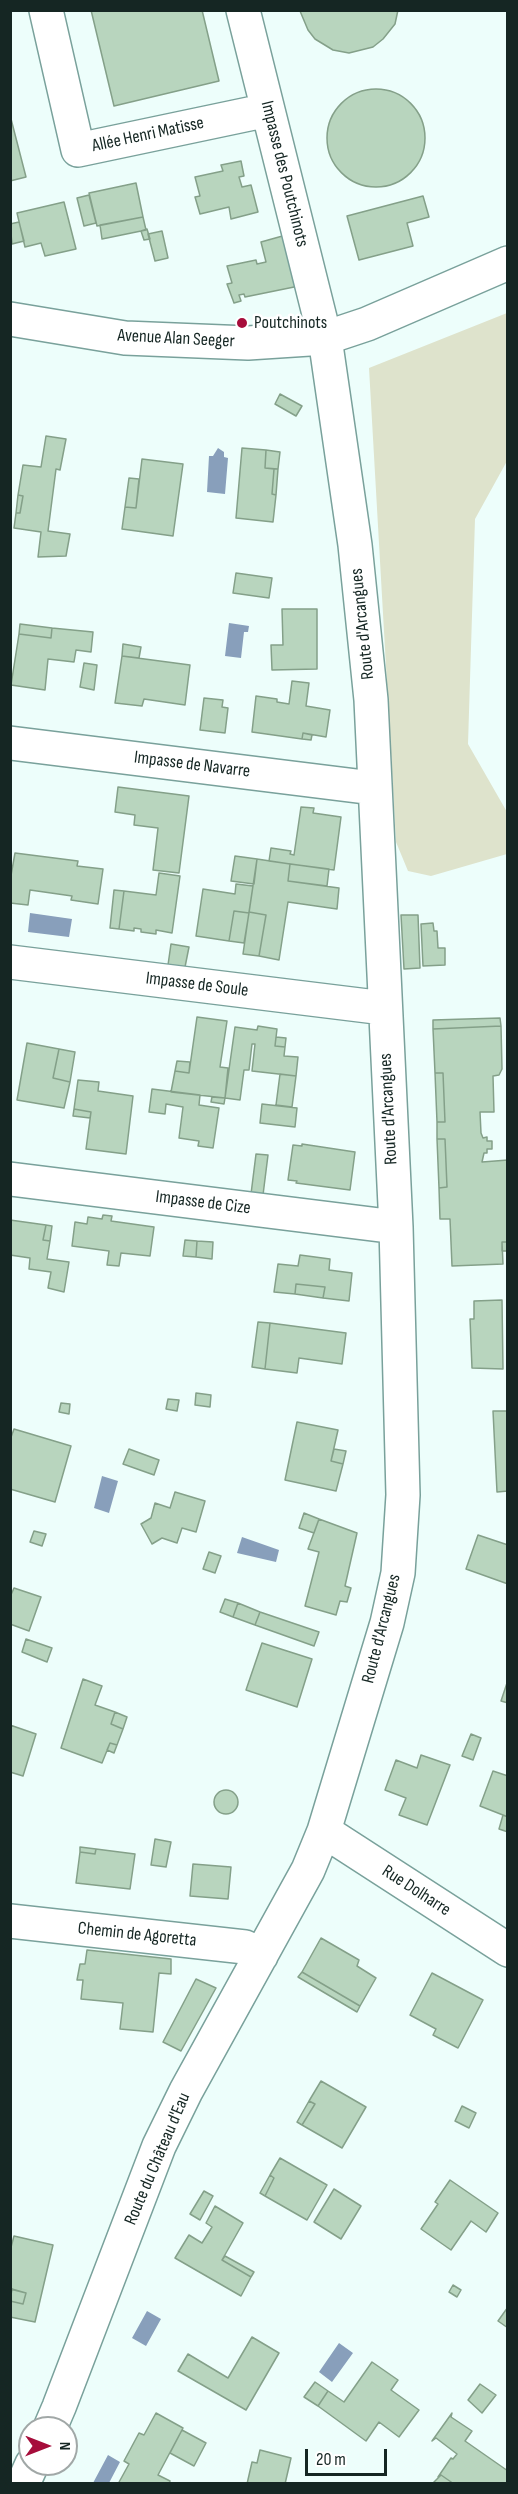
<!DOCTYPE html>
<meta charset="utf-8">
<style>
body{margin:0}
#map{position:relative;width:518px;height:2494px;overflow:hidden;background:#edfefb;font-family:"Sofia Sans Condensed",sans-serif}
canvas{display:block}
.frame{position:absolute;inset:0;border:12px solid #152623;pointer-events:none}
.north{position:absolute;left:18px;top:2416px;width:60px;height:60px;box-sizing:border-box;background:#fff;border:2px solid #a1a8a7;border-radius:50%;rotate:90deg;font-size:16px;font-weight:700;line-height:24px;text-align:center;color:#152623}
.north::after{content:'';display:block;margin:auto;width:21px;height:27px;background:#a60d3b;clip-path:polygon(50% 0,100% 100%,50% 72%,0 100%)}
.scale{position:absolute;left:305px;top:2449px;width:82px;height:27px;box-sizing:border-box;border:3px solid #152623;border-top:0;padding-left:8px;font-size:18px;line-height:21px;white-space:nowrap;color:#152623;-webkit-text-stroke:4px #fff;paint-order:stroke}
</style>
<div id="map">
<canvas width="518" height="2494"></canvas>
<div class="frame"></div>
<div class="north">N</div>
<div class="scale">20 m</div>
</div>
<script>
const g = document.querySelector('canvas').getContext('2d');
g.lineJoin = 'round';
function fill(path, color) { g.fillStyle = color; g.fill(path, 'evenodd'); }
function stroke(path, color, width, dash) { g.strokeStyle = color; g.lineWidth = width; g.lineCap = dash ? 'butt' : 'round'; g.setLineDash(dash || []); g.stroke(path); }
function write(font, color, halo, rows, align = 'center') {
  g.font = font + ' "Sofia Sans Condensed",sans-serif'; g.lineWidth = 5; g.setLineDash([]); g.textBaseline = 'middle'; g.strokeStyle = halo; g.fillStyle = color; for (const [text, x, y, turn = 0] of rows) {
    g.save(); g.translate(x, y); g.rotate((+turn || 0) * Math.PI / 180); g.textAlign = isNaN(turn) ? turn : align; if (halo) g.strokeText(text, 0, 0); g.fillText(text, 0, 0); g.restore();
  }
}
const green = new Path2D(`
 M507,313V461L475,519L468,744L507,812V854L431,876L408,871L396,842L369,368Z`);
const water = new Path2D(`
 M218,448L224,452V457L228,458L225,494L207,492L209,456H213Z
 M229,623L249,626L248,632H244L241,658L225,656Z
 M30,913L72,919L69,937L28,932Z
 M102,1476L118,1481L109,1513L94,1508Z
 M242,1537L279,1550L276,1562L237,1553Z
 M147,2311L161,2319L146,2346L132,2338Z
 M339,2343L353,2353L332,2382L319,2372Z
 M108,2455L120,2462L109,2483H93Z`);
const building = new Path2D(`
 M91,10H202L219,81L114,106Z
 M398,10L395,24L383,39L373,47L349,53L333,50L315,39L308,30L300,11Z
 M327 138a49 49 0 1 1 98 0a49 49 0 1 1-98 0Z
 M10,115L26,177L10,181Z
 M241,161L244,176L239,177L242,187L251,185L258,212L231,219L229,207L200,214L195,197L200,196L195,177L223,171L221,165Z
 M136,183L143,217L97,226L89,193Z
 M89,195L96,223L84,226L77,198Z
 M423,196L429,217L407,223L413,246L359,260L347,216Z
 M64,202L76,249L45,256L41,243L25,247L17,213Z
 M143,217L146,230L102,239L100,225Z
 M19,222L24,241L12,244L10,224Z
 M147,229L150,239L144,240L141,231Z
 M162,231L168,258L155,261L148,234Z
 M286,235L299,286L245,297L244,294L239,295L241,301L234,303L227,284L232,283L227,266L256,260L257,264L266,262L261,242Z
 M280,394L302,406L296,416L275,404Z
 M46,436L66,439L60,470L56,469L48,531L70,534L66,556L38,557L41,532L14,528L16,513H20L23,496L18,495L23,465L41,467Z
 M242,448L266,450L265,468L274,469L272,494L276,495L273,522L236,518Z
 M266,450L280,452L278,469L265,468Z
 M142,459L183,464L173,536L122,529L125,507L136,508Z
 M274,469H278L276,495L272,494Z
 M129,478L139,479L136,508L125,507Z
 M18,495L23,496L20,513H16Z
 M236,573L272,578L269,598L233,593Z
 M282,609H317V669L272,670L271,645H283Z
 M20,624L52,628L51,638L19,634Z
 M52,628L93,632L91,652L76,650L74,662L48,659L45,690L11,685L19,634L51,638Z
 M123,644L141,647L139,658L122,656Z
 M122,656L190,665L185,705L144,699L142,706L115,703Z
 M84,663L97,665L94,690L80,687Z
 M292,681L309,683L306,706L330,710L326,737L303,733L302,739L252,732L256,696L277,699V702L289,704Z
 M204,698L223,700L222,707L228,708L225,733L200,730Z
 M303,733L312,735L311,740L302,739Z
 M118,787L189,796L179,873L153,870L158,828L134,825L135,815L115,812Z
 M301,807L314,808L313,813L341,817L334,870L269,861L271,848L291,851L290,854L294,855Z
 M15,853L78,861L77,866L103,869L98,904L71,900L72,896L30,890L28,905L10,903V881Z
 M235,856L257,859L254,884L231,881Z
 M257,859L290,864L288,881L339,888L337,909L288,902L279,960L259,956L266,915L249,912Z
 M290,864L329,869L327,886L288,881Z
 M159,873L180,876L172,933L156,930V934L141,932V929L134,928V931L119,929L124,891L156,895Z
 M236,884L253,886L249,913L234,911L229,941L196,936L203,889L235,894Z
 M114,890L124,891L119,929L110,928Z
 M234,911L249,913L244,943L229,941Z
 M249,912L266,915L259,956L243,954Z
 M401,915H418L420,968L404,969Z
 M433,923L434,931H437L438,948H445V965L423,966L421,924Z
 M171,944L189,947L185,967L168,965Z
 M197,1017L227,1021L220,1067L228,1068L225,1098L171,1092L175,1071L189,1073Z
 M500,1018L501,1026L433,1029V1020Z
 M258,1026L277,1029L275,1046L285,1047L284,1056L298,1057L296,1076L252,1071L255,1044H252L249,1070H244L240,1100L225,1098L235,1027L257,1030Z
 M501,1026L502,1069L499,1075L493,1076L494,1112H480L481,1133L483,1138L487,1137V1141H492V1149H487V1153H484L482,1162L508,1160V1242H502L503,1264L452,1266L450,1219H440L439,1188L447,1187L445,1139H437V1122H445L443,1073H435L433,1029Z
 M276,1037L286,1038L285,1047L275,1046Z
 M27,1043L59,1049L53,1078L70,1082L64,1108L17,1100Z
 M59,1049L75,1052L70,1082L53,1078Z
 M177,1061L190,1062L189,1073L175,1071Z
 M435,1073H443L445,1122H437Z
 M280,1074L296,1076L292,1107L276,1105Z
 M78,1080L99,1082L98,1091L133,1096L126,1154L86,1149L91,1112L74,1109Z
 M152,1089L200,1095L199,1105L219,1108L213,1148L198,1146L199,1141L179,1138L183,1107L166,1104L165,1114L149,1112Z
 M212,1097L225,1098L224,1104L211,1102Z
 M262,1104L297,1108L295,1127L260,1123Z
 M74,1109L91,1112L90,1118L73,1116Z
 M437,1139H445L447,1187L439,1188Z
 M302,1144L355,1152L350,1190L296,1183L297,1181L288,1180L293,1145L302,1146Z
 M256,1154L268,1155L263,1195L251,1194Z
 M103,1215L112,1216L111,1221L154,1227L150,1256L121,1253L119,1266L107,1265L109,1251L72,1246L75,1222L87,1224L88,1217L102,1219Z
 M10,1220L46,1225L43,1240L50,1241L47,1259L69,1262L64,1292L48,1288L51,1272L29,1269L30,1258L10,1255Z
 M46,1225L52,1226L50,1241L43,1240Z
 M185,1240L197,1241L196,1257L183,1256Z
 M197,1241L213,1242L212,1259L196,1257Z
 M502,1242H508V1251H502Z
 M300,1255L330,1259L329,1270L352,1273L349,1301L323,1298L325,1287L296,1284L295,1294L274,1292L278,1264L298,1266Z
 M296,1284L325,1287L323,1298L295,1294Z
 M502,1300L503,1369L472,1368L470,1319H474V1301Z
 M258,1322L270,1323L265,1369L252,1367Z
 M270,1323L346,1333L342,1364L299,1358L297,1373L265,1369Z
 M196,1393L211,1395L210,1407L195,1405Z
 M168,1399L179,1400L177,1411L166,1409Z
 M61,1403L70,1404L69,1414L59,1412Z
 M493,1411H508V1491L497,1492Z
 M297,1422L338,1430L331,1461L343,1464L336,1491L285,1480Z
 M14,1429L71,1446L55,1502L10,1489V1440Z
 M129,1449L159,1460L154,1475L123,1464Z
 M334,1449L346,1451L343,1464L331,1461Z
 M175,1492L205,1501L196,1532L182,1528L177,1543L162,1538L152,1544L141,1524L151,1518L155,1503L170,1508Z
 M304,1513L319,1519L314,1533L299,1528Z
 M319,1519L357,1533L345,1586L351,1588L347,1602L340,1601L336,1615L305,1606L319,1552L308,1549Z
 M34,1531L46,1534L42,1546L30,1542Z
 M478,1535L508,1545V1584L466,1569Z
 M209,1552L221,1556L215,1573L203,1569Z
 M14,1588L41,1597L29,1631L10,1624V1597Z
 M225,1599L238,1603L233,1617L220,1612Z
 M238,1603L260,1612L255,1625L233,1617Z
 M260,1612L319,1632L314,1646L255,1625Z
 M26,1639L52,1648L47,1662L22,1652Z
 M262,1643L312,1659L297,1707L246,1690Z
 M83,1679L102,1686L95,1705L115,1712L111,1724L123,1729L117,1745L110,1743L102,1763L61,1748Z
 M507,1683H508V1703L501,1701Z
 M115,1712L127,1717L123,1729L111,1724Z
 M10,1725L36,1734L23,1776L10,1772Z
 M471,1734L481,1738L473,1760L462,1756Z
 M110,1743L117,1745L114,1753L107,1750Z
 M421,1755L450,1765L427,1825L399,1815L406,1798L385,1790L396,1760L417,1768Z
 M493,1771L508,1776V1817L480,1806Z
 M214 1802a12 12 0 1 1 24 0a12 12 0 1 1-24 0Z
 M503,1815L508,1817V1832L499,1829Z
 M155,1839L171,1842L166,1867L151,1865Z
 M80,1847L96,1849L95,1854L80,1852Z
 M96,1849L135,1854L130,1889L76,1883L80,1852L95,1854Z
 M193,1864L231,1867L228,1899L190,1896Z
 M321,1938L359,1960L357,1966L376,1978L360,2006L302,1972Z
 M87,1950L171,1959V1974L159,1973L153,2032L120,2029L123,2003L81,1999L83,1980H77L80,1964H85Z
 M302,1972L360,2006L357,2012L298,1977Z
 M432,1973L483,2000L458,2048L433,2035L436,2029L410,2015Z
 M196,1979L216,1988L181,2051L163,2042Z
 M321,2081L366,2107L342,2148L302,2125L315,2104L309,2101Z
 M309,2101L315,2104L302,2125L297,2122Z
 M462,2106L476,2113L469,2128L455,2121Z
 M280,2158L327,2185L307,2220L265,2196L274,2178L270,2175Z
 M270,2175L274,2178L265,2196L260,2193Z
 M450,2180L498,2213L486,2232L471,2221L451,2250L421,2229L438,2204L435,2202Z
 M334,2189L361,2206L341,2239L314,2222Z
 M204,2191L213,2196L200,2220L190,2214Z
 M215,2206L243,2223L222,2260L251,2277L241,2296L175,2258L189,2235L202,2243L212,2227L206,2223Z
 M14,2236L53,2245L35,2322L10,2317V2301L23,2304L26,2293L10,2289V2251Z
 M225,2256L254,2272L251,2277L222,2260Z
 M453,2285L461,2290L457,2297L449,2292Z
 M12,2289L26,2293L23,2304L10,2301Z
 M508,2307V2328L498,2321Z
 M252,2337L279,2353L246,2410L178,2371L188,2354L228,2378Z
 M372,2362L398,2380L391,2390L419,2410L399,2437L379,2422L366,2441L318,2406L328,2391L344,2402Z
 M315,2382L328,2391L318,2406L304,2397Z
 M480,2384L496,2395L482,2413L468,2400Z
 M156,2413L183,2428L158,2475L170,2481L169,2484H118L129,2464L124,2461L139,2433L144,2435Z
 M452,2413L451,2417L472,2431L465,2441L508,2471V2484H454L441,2475L438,2477L451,2458L453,2459L457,2454L436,2438L432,2441Z
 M182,2430L206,2443L194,2466L170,2453Z
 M260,2450L291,2458L285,2484H247L252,2462L257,2463Z
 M441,2475L454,2484L433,2483Z`);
const minor = new Path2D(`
 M46,10L78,150L268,110
 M10,743L373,788
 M10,962L384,1008
 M10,1179L396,1227
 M324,1831L508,1950
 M10,1921L245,1947L261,1956
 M50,2428L59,2407L159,2146L186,2091L308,1870L324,1831L387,1623L398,1573L403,1495L396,1227L371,700L355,545L325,338L243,10
 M23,2484L32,2464`);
const major = new Path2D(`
 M10,319L125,338L248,343L325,338L367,324L508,263`);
const markers = [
 [242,323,6,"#a60d3b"]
];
const streetNames = [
 ["Allée Henri Matisse",148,135,-12],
 ["Impasse des Poutchinots",284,174,76],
 ["Avenue Alan Seeger",176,339,3],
 ["Route d'Arcangues",363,624,-96],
 ["Impasse de Navarre",192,765,7],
 ["Impasse de Soule",197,985,7],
 ["Route d'Arcangues",389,1109,-93],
 ["Impasse de Cize",203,1203,7],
 ["Route d'Arcangues",382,1629,-76],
 ["Rue Dolharre",416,1891,33],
 ["Chemin de Agoretta",137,1935,6],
 ["Route du Château d'Eau",158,2159,-67]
];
const poiNames = [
 ["Poutchinots",254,323]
];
fill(green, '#dee3cc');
fill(water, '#889fbb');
fill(building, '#b8d5be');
stroke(building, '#84a089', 1.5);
stroke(minor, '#79a19b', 36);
stroke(major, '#79a19b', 36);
stroke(minor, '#fff', 33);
stroke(major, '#fff', 33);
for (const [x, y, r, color] of markers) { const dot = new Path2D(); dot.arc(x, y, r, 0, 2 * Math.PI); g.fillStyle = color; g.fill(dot); stroke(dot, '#fff', 2); }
write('18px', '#152623', '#fff', streetNames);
write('18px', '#152623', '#fff', poiNames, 'left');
</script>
